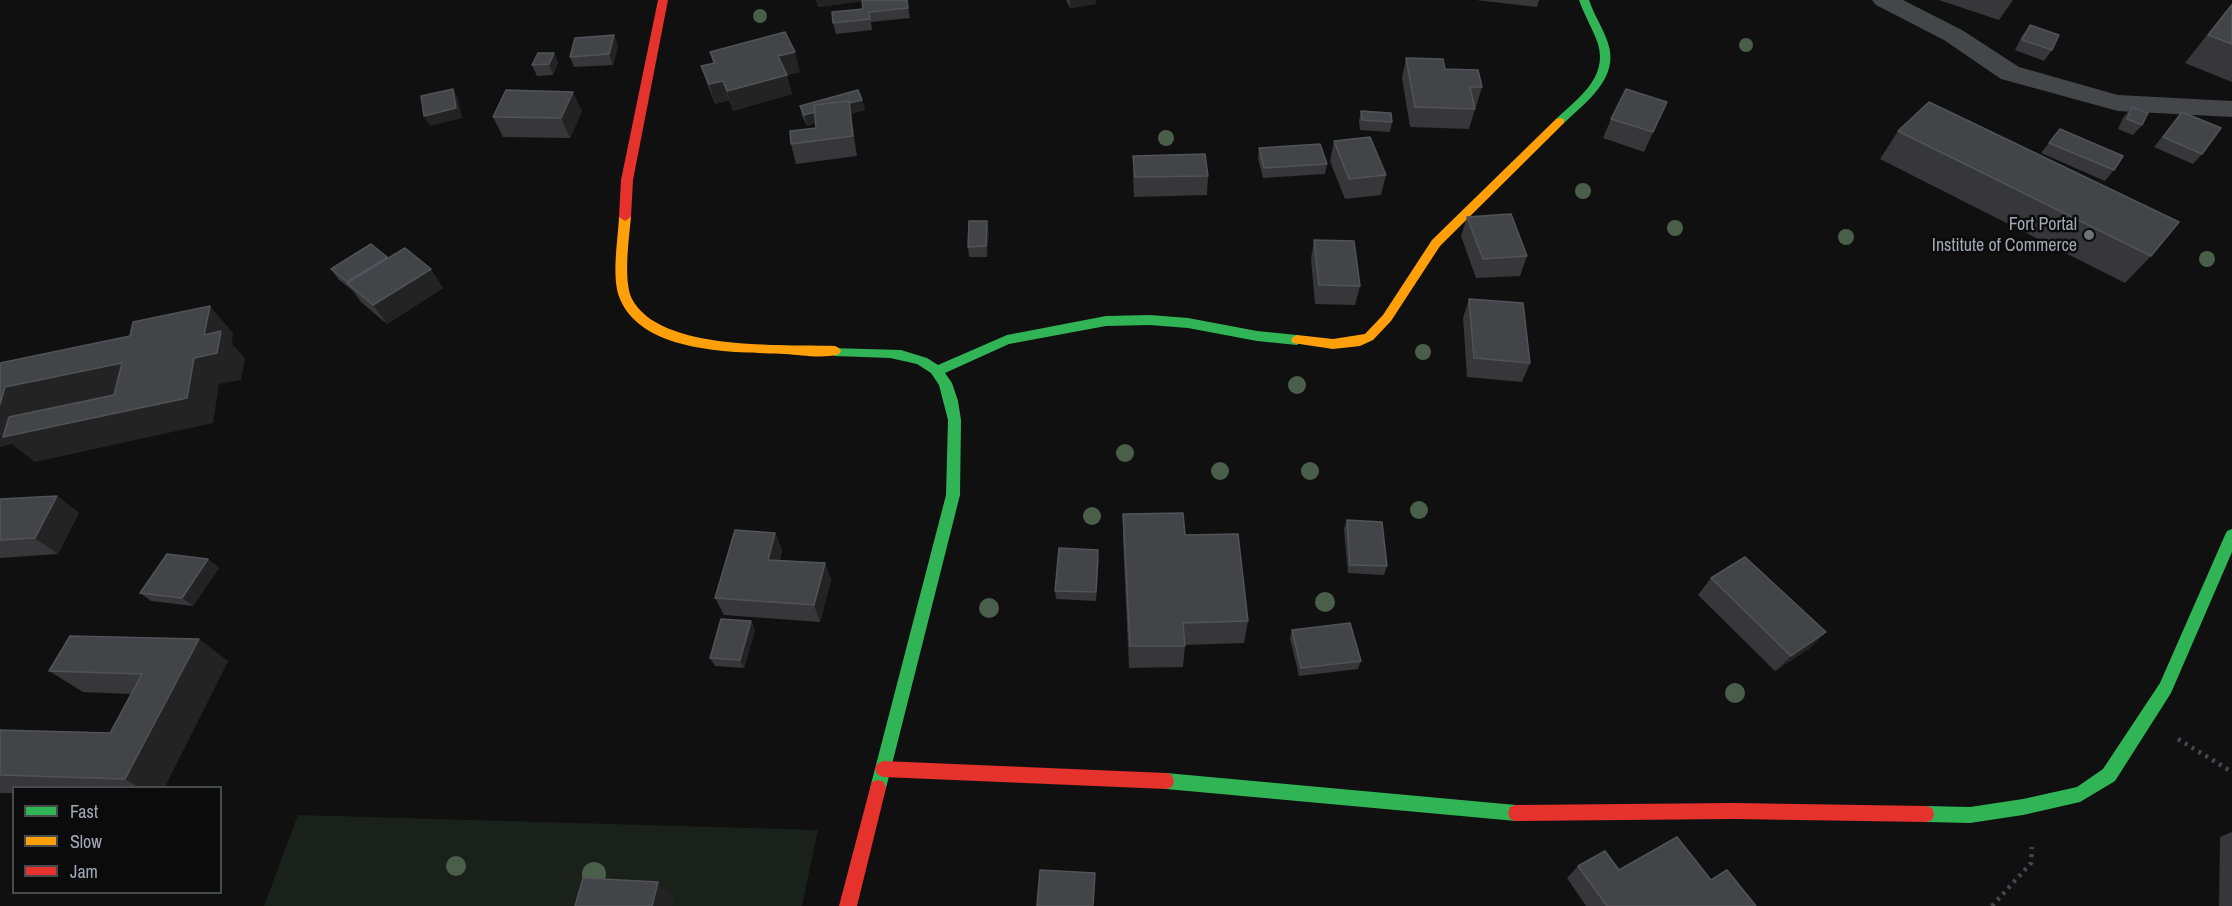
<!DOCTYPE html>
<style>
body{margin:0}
#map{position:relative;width:2232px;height:906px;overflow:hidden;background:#101011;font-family:"Archivo Narrow",sans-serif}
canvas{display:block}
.legend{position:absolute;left:12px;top:786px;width:210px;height:108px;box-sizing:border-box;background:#0b0b0c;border:2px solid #474a4f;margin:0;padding:8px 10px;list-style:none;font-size:18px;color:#a0a8b3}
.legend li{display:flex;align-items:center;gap:12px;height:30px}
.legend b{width:30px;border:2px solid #474a4f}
</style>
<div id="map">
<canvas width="2232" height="906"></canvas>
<ul class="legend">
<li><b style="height:8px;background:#30b455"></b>Fast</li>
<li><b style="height:8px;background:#ff9f0a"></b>Slow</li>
<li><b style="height:8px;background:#e5322d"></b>Jam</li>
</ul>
</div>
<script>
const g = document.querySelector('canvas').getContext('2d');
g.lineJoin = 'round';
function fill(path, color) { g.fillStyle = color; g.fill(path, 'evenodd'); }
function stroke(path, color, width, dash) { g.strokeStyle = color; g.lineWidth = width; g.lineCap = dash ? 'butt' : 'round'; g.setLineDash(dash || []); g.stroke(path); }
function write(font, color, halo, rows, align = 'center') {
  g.font = font + ' "Archivo Narrow",sans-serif'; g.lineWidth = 5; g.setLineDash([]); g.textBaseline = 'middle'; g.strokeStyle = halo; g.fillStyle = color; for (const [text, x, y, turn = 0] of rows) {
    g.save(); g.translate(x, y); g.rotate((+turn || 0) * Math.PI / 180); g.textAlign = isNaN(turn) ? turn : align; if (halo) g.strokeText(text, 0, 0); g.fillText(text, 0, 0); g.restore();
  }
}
const green = new Path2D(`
 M298,815L818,830L802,906H264Z`);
const path = new Path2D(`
 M2178,739L2232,772
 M1992,906L2031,863L2032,847`);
const street = new Path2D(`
 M1872,0H1903L1962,30L2019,67L2118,95L2232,101V117L2118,111L2001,79L1944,40L1876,5Z`);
const fast = new Path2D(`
 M1579,0H1589C1594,15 1603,28 1608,43C1620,78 1586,102 1564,123H1556V119C1578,98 1608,78 1598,44C1593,29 1584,15 1579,0Z
 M1150,315L1188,318L1257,331L1297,335L1303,340L1297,345L1257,341L1188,328L1150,325L1106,326L1009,344L945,373L952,383L958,401L961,420L960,495L886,788L884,794L878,796L872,794L870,788L946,495L948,420L939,385L931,373L917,364L890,358L835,356L831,354L829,351L831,348L901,350L927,358L938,365L1007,335L1106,316Z
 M2232,529V552L2171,693L2115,781L2080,802L2023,815L1970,823L1926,822L1920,820L1918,814L1920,808L1926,806L1970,807L2023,799L2077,787L2103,769L2160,683L2225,535L2227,531Z
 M1166,773L1516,805L1522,807L1524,813L1522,819L1516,821L1166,789L1160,787L1158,781L1160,775Z`);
const slow = new Path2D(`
 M1560,118L1564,119V123L1440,246L1391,321L1373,340L1360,346L1333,349L1293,343L1291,340L1293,337L1297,335L1333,339L1365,334L1383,315L1432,240L1556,119Z
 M625,213L631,217C629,238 623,281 632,299C660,352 783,344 835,346L839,348L841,351L839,354C824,359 801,355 785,354C735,352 643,354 620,299C611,278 618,240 619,217Z`);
const jam = new Path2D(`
 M658,0H668L633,180L631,217L625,221L619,217L621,180Z
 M883,761L1166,773L1172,775L1174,781L1172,787L1166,789L883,777L877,774L875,769L877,764Z
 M878,780L884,782L886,788L857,906H839L870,788L872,782Z
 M1733,803L1926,806L1932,808L1934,814L1932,820L1926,822L1733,819L1516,821L1510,819L1508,813L1510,807L1516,805Z`);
const trees = [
 [760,16,7],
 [1746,45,7],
 [1166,138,8],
 [1583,191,8],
 [1675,228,8],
 [1846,237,8],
 [2207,259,8],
 [1423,352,8],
 [1297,385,9],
 [1125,453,9],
 [1220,471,9],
 [1310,471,9],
 [1419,510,9],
 [1092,516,9],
 [1325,602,10],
 [989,608,10],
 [1735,693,10],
 [456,866,10],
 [594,874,12]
];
const wall = new Path2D(`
 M816,0H907L910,18L871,22L872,30L836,34L833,23L863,9L862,1L818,7Z
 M1066,0H1096V4L1070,8Z
 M1476,0H1539L1537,7Z
 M1939,0H2013L1999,20Z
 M2232,3V82L2185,63Z
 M2030,25L2052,50L2044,61L2015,50L2022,36Z
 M614,35L618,46L613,65L574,67L570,57Z
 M710,52L800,72L787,75L792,94L733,111L729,100L715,104L708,86L701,66L713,63Z
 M554,53L558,63L553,75L537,76L532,65Z
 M1406,58L1445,69L1482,87L1476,107H1475V109L1469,129L1410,127L1402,78Z
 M862,100L865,110L851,114L857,156L796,164L791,144L816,128V123L807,126L802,116L800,106Z
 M1667,102L1644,152L1603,138L1611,119Z
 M2132,107L2142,125L2133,135L2118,129L2123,118Z
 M582,111L570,138L503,137L493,117Z
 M1361,111L1392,122L1390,132L1360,130L1359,121Z
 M2182,112L2202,154L2193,164L2154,147Z
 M2060,129L2114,170L2105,181L2041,153Z
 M1898,131L2151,256L2125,283L1880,159Z
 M1334,141L1386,175L1381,195L1345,199L1330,161Z
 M1259,148L1327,164L1325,174L1263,178L1258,158Z
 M1133,156L1208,176L1207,195L1134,197L1133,176Z
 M1467,217L1527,256L1520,276L1476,278L1461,236Z
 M989,231L987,257H969L968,247Z
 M1314,240L1360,286L1355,305L1315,304L1311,259Z
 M388,258L443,288L387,324L361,302L353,291L338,279L331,269Z
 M1469,299L1530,363L1522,382L1467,377L1463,318Z
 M57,496L79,513L58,554L0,558V499Z
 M1123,514L1185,535L1248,621L1244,643L1185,645L1183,667L1129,668L1123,538Z
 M1347,520L1387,566L1384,575L1348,573L1344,529Z
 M775,533L782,550L780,560L825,563L831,580L820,622L724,615L715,598Z
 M1099,558L1096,601L1056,599L1055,591Z
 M208,559L219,568L193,606L151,601L140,593Z
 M1711,578L1810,648L1775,671L1698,595Z
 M755,630L744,668L715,666L710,658Z
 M1292,630L1361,661L1358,669L1299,676L1290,638Z
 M228,661L164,788H14V793H0V730L110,733L131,694L83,692L49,671Z
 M2232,832V906H2219L2220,837Z
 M1578,866L1711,880L1756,906H1586L1567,878Z`);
const shadedWall = new Path2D(`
 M816,0H873L818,7Z
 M1070,0H1096V4L1070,8Z
 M614,35L618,46L613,65L609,54Z
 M795,52L800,72L787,75L792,94L733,111L727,91L778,56Z
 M554,53L558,63L553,75L549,64Z
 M723,81L729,100L715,104L709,84Z
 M453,89L458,99L462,118L430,126L424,116Z
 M573,92L582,111L570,138L561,118Z
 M862,100L865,110L851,114L857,156L853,136L850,114L807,126L804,115Z
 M987,221L989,231L987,257L986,246Z
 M431,269L443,288L387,324L373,305Z
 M210,306L233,333L232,344L245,358L241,380L219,384L213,423L35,462L12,444L0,447V404L5,387L122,363L187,398L194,358L204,335Z
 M57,496L79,513L58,554L35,538Z
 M775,533L782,550L775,576L768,560Z
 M208,559L219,568L193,606L182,598Z
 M825,563L831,580L820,622L814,605Z
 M751,621L755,630L744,668L740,660Z
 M1826,632L1810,648L1775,671L1791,656Z
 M199,639L228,661L164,788H140L125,779Z
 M658,882L674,898L672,906H652Z`);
const building = new Path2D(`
 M862,0H907L908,8L869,12L870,19L833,23L832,12L863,9Z
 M2232,5V44L2208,35Z
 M2030,25L2059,35L2052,50L2022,40Z
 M785,32L795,52L778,56L787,75L727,91L723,81L709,84L701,66L715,63L710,52Z
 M614,35L609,54L570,57L575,38Z
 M538,53H554L549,64L532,65Z
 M1406,58L1443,59L1445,69L1478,70L1482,87H1470L1475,109L1415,107Z
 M453,89L456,108L424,116L421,96Z
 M1626,89L1667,102L1653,132L1611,119Z
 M506,90L573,92L561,118L493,117Z
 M858,90L862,100L849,103V101L814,105L815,112L804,115L800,106Z
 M849,101L853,136L791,144L790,131L816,128L814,105Z
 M1929,102L2179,222L2151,256L1898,131Z
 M2132,107L2148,113L2142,125L2127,119Z
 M1361,111L1391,113L1392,122L1362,120Z
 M2182,112L2221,128L2202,154L2163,137Z
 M2060,129L2123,156L2114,170L2049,143Z
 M1370,137L1386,175L1349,179L1334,141Z
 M1320,144L1327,164L1264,168L1259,148Z
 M1205,154L1208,176L1135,177L1133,156Z
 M1511,214L1527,256L1483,259L1467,217Z
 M969,221H987L986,246L968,247Z
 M1314,240L1354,241L1360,286L1319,285Z
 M371,244L387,257L347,282L331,269Z
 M405,248L431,269L373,305L347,283Z
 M1469,299L1523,303L1530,363L1474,358Z
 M210,306L204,335L221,331L217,353L194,358L187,398L3,437L9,417L114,395L122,363L5,387L0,404V363L130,336L133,322Z
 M57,496L35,538L0,540V499Z
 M1183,513L1185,535L1238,534L1248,621L1183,623L1185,646H1130L1123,514Z
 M1347,520L1382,522L1387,566L1350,565Z
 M735,530L775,533L768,560L825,563L814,605L715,598Z
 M1059,548L1098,550L1096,592L1055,591Z
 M167,554L208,559L182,598L140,593Z
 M1745,557L1826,632L1791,656L1711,578Z
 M721,619L751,621L740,660L710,658Z
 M1350,623L1361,661L1301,668L1292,630Z
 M70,636L199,639L125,779L0,775V730L110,733L142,674L49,671Z
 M1677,837L1711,880L1727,870L1756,906H1607L1578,866L1605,851L1619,870Z
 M1040,870L1095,873L1093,906H1037Z
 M583,878L658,882L652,906H575Z`);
const markers = [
 [2089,235,6,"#6e737a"]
];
const poiNames = [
 ["Fort Portal",2077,225],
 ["Institute of Commerce",2077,246]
];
fill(green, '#1a211b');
stroke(path, '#46484b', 4.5, [3, 5]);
fill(street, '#454649');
fill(fast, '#30b455');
fill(slow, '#ff9f0a');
fill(jam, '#e5322d');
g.fillStyle = '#495f49';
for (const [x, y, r] of trees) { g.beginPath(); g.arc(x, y, r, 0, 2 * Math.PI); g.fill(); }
fill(wall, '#37373a');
fill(shadedWall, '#232324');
fill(building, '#424447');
stroke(building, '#515358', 1.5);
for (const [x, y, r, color] of markers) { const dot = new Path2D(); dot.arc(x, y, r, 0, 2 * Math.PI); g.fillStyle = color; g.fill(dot); stroke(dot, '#0b0b0c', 2); }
write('18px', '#a0a8b3', '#0b0b0c', poiNames, 'right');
</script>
